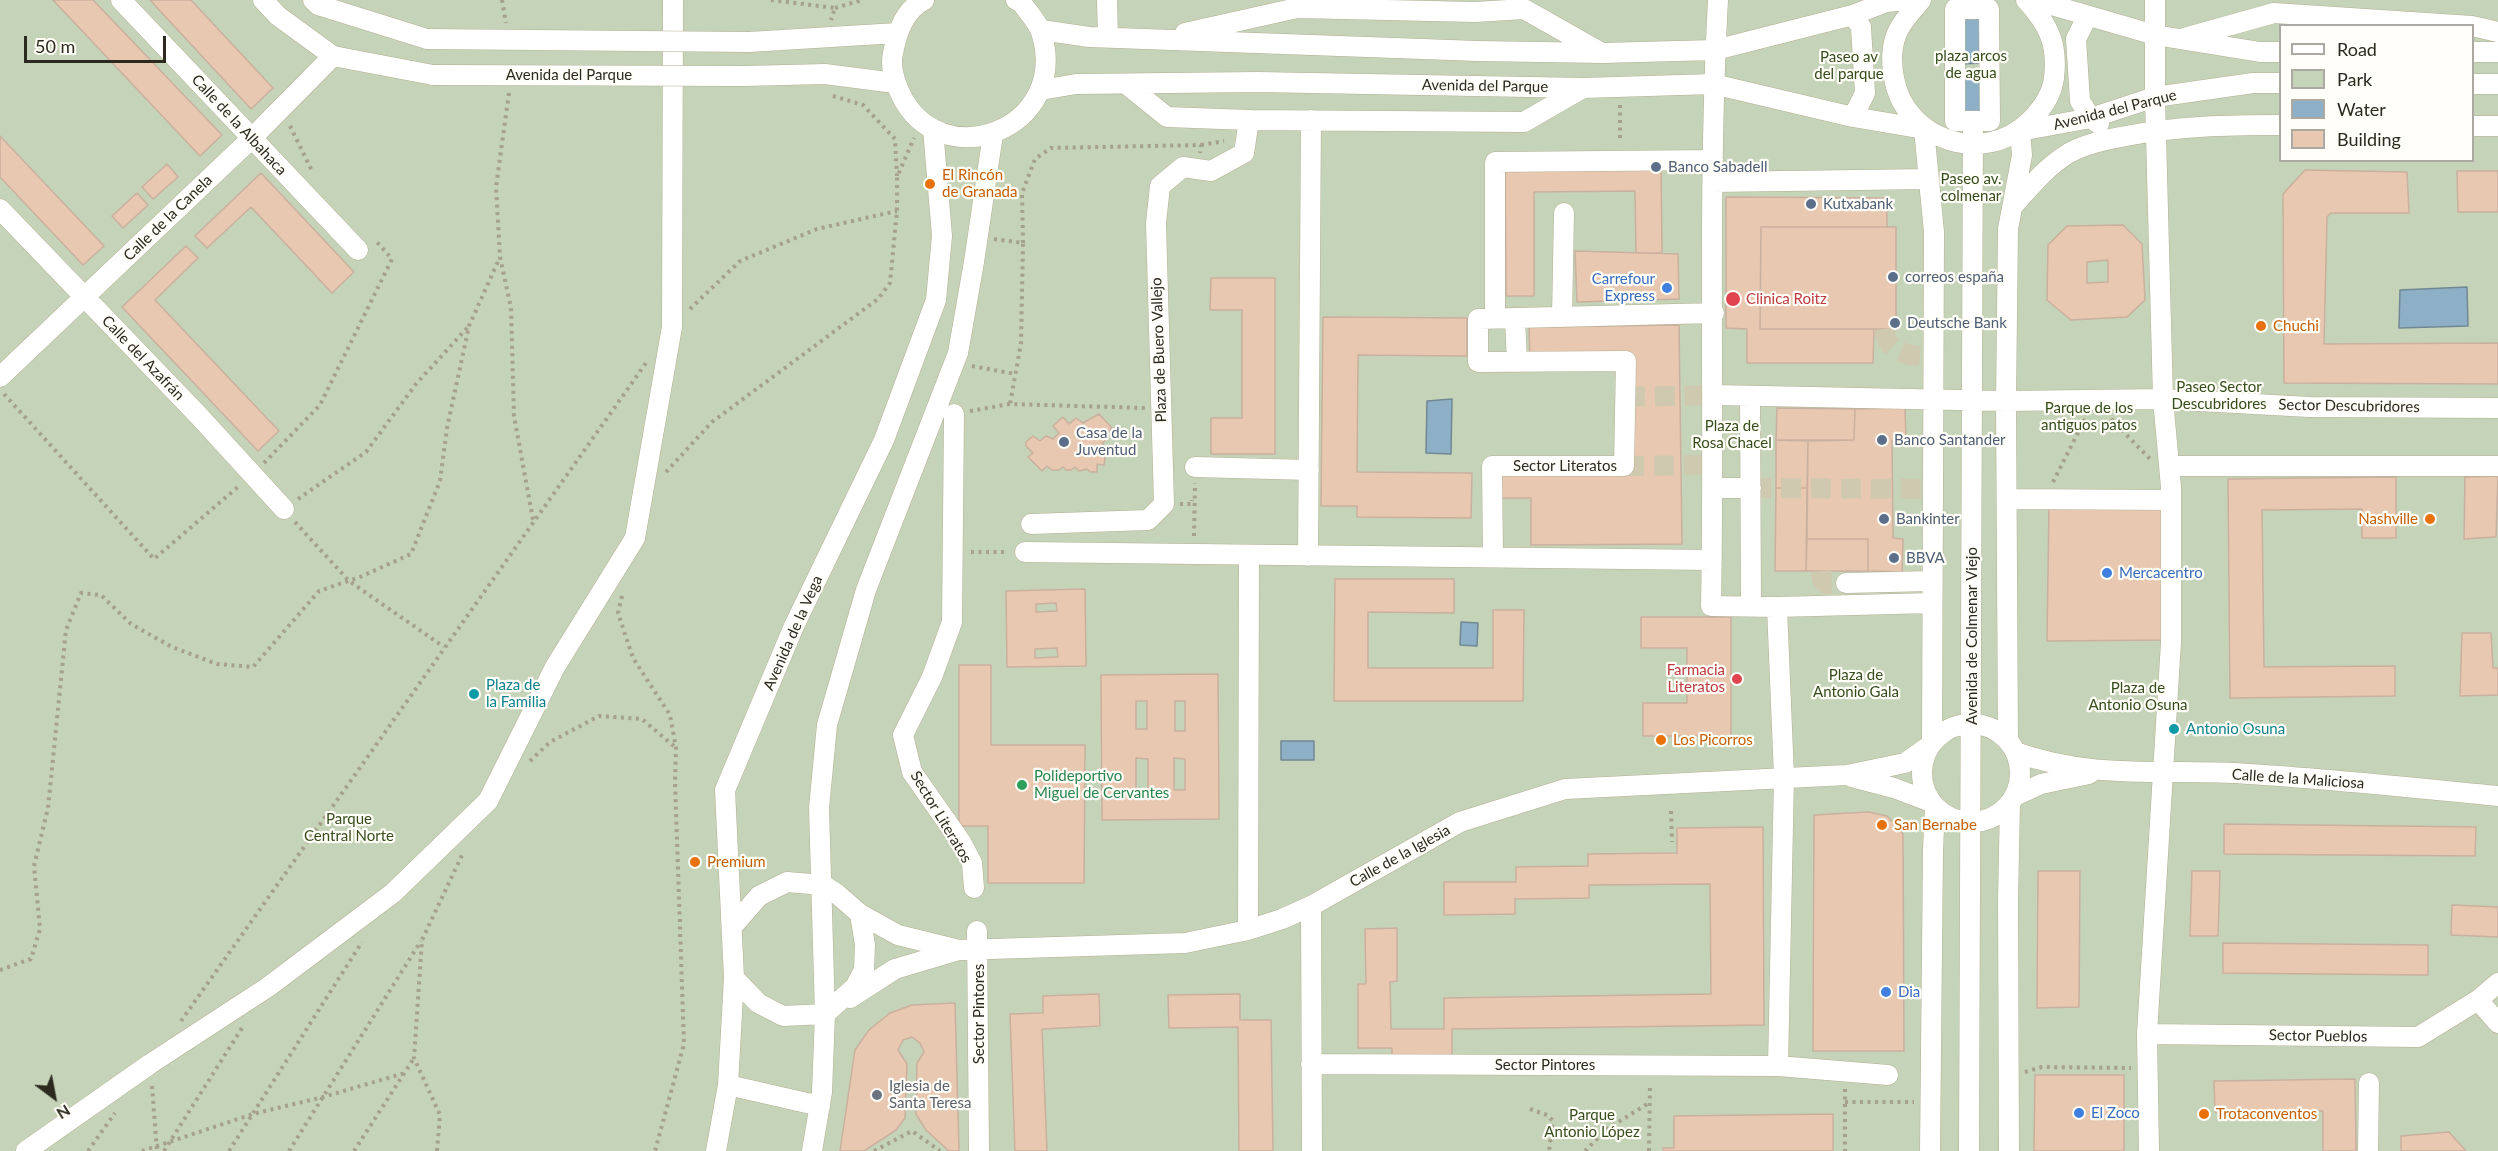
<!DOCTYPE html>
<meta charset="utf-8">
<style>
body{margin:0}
#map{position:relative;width:2498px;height:1151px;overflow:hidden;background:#f7f1d3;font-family:Lato,sans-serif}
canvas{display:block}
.legend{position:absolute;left:2279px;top:24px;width:195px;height:138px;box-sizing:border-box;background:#fffef8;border:2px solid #aba9a1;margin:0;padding:8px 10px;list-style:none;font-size:18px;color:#2c2a1f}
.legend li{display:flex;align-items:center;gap:12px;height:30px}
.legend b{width:30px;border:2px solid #aba9a1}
.north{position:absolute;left:24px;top:1067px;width:60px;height:60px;-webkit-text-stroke:4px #fffef8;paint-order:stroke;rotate:148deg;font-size:16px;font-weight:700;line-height:24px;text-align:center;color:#2c2a1f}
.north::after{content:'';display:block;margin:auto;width:21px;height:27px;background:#2c2a1f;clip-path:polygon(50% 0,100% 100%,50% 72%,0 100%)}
.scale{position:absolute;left:24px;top:36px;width:142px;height:27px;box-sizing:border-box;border:3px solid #2c2a1f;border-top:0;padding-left:8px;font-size:18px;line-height:21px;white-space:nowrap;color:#2c2a1f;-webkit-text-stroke:4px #fffef8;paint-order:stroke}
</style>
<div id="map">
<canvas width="2498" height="1151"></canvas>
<ul class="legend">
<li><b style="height:8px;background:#fff"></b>Road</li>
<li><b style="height:16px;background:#c5d3b8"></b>Park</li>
<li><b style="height:16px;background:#8eb0c6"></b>Water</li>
<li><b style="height:16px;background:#e8c8b1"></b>Building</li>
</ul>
<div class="north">N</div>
<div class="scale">50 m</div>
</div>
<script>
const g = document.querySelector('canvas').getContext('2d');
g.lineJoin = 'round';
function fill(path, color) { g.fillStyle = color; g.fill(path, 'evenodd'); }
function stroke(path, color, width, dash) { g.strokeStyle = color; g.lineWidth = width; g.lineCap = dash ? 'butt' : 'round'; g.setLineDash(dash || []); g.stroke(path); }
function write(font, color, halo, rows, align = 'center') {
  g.font = font + ' Lato,sans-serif'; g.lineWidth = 4.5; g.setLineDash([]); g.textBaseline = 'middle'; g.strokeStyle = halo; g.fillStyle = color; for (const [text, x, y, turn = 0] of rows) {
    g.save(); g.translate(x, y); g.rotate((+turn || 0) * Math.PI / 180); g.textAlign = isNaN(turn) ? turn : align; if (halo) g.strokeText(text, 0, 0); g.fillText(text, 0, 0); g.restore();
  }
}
const green = new Path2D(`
 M0,0H2498V1151H0ZM2280,26H2472V160H2280Z`);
const water = new Path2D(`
 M1982,14L1984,63L1960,64L1959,16Z
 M1983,77L1982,115H1959L1960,78Z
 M2467,287L2468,326L2399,328L2400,290Z
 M1452,399L1451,454L1426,453L1427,401Z
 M1461,622L1478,623L1477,646L1460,645Z
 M1281,741H1314V760H1281Z`);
const building = new Path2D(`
 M53,0H93L222,135L200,156Z
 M150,0H191L273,88L251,109Z
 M0,136L104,246L83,265L0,177Z
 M1661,161L1662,253H1636L1635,191L1534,192V296H1506L1505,163Z
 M167,164L178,177L153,199L142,187Z
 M2305,170L2407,172L2409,213H2331L2327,217L2324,344L2498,343V384L2284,383L2283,194Z
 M2457,171H2498V212H2458Z
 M261,173L354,272L332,293L251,207L207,248L195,236Z
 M137,193L148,205L123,228L112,216Z
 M1726,197L1887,198V227H1761L1760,329H1874L1873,363H1747V329L1726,328Z
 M2123,225L2142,244L2145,300L2127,317L2071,320L2047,300L2048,245L2067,226ZM2108,260V282L2087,283V262Z
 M1761,227H1896V329H1760Z
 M186,246L198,258L155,300L279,431L258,451L122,307Z
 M1575,251L1678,254L1679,299L1577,302Z
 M1211,278H1275V454H1211V418H1242V310H1210Z
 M1323,317L1467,318V356L1358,355L1357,472L1472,473L1471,518L1357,517V506H1321Z
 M1679,325L1682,544L1531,545V498H1501L1500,470L1628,471L1629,357L1530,358L1529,327Z
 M1777,408L1855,409L1854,440H1776Z
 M1905,408L1906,441H1892L1893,538L1903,539L1902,572L1868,571V539H1807L1808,441L1854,440L1855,409Z
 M1099,414L1112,428L1106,433V440L1102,443L1105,447L1103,455L1105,458L1104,465L1097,464V472H1090L1087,469L1079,471L1075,467L1071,470H1066L1063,467L1059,470H1052L1047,466L1042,471L1028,457L1033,453L1026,446V442L1033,436L1040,441L1046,436L1053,439L1059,433L1053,426L1063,417L1069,424L1076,418L1083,423Z
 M1776,440L1808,441L1807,488H1776Z
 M2498,476L2496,537L2464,539L2465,477Z
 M2396,477V538H2362V509L2262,510L2264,667L2395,666V696L2230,698L2228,479Z
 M1776,488H1807L1806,571H1775Z
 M2049,505H2167V640L2047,641Z
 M1807,539H1868V571H1806Z
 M1335,579H1454V613L1368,612V668H1493V610H1524L1523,701H1334Z
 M1085,589L1086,666L1007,667L1006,591ZM1056,603L1057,611L1036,612V604ZM1057,648L1058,657L1035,658V649Z
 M1641,617H1731V736H1643V703H1687V648H1641Z
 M2462,633H2491L2493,668H2498V695L2460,696Z
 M959,665H991V745H1085L1084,883H988V826H959Z
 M1218,674L1219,819L1102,820L1101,675ZM1136,701H1147V729H1136ZM1175,701H1185V731H1175ZM1136,758L1148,759V791H1136ZM1174,758L1185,759V790H1174Z
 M1869,812L1887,816L1903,834L1904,1051H1813L1814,815Z
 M2224,824L2476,827L2475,856L2224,854Z
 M1763,827L1764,1025L1452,1029V1062L1392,1063V1048H1358V984H1366L1365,929L1397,928V981L1390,982L1391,1029H1444V998L1711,994L1710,884L1589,885V898L1515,899V914L1444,915V882H1516V867L1588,866V854L1677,853V828Z
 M2038,871H2080L2079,1007L2037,1008Z
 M2192,871H2220L2218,936H2190Z
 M2452,905L2498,907V937L2451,935Z
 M2223,943L2428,945V975L2223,973Z
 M1099,994L1100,1026L1042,1029L1047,1151H1015L1010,1014L1043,1013V996Z
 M1240,994V1020H1271L1273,1151H1239L1238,1027L1169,1028L1168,995Z
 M955,1003L959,1151H949L926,1130L916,1114L917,1063L924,1052L920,1043L912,1037L903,1040L898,1050L907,1064L905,1118L896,1130L864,1151H840L855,1050L869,1030L890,1013L912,1005Z
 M2035,1075H2124V1151H2034Z
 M2355,1079L2356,1151H2323V1111L2215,1112L2214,1081Z
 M1833,1114V1151H1663V1148H1674V1116Z
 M2449,1132L2466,1151H2401V1136Z`);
const minorTunnel = new Path2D(`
 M1884,329C1887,356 1912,355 1933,358
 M1625,397L1714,395
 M1624,466L1713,465
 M1751,488L1932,489
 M1821,571L1822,580L1827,584L1846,583`);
const path = new Path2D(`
 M502,0L506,23
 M771,0L835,8L831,20
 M835,8L862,0
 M509,93L496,187L500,257L511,308L514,416L533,520
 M833,96L863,105L895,139L897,176
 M1620,105V142
 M290,126L313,173
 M1201,145L1224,141
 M994,239L1023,243L1021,343L1010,404
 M1023,243L1022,193L1035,159L1051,148L1201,145L1200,153
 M690,309L740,261L817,229L897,211
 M972,366L1015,374
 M4,394L154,559L239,486
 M970,411L1010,404L1145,408
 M2111,419L2150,459
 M264,463L320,405L392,259L375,240
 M666,472L712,422L878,299L890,283L897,211V177L914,138
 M2053,482L2086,417
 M298,499L366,452L416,384L468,327
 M1180,504H1192V500
 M295,522L349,581L444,647
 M1194,536L1195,483
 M971,552H1008
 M622,596L618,613L633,658L670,715L676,748L675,782L684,1044L655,1151
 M530,761L550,742L599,716L642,719L675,747
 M1671,811L1672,842
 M0,970L31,959L40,929L34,866L48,808L66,630L81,593L101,595L131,624L172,647L217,664L253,667L319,591L360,577L411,554L440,481L447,428L469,326L500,257
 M181,1021L646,363
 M2025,1072L2042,1067L2131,1068
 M152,1086L157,1151
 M1845,1089V1151
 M1845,1102H1914
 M1530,1109L1547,1115L1553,1121L1549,1151
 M88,1151L115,1113
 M142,1151L253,1114L323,1097L405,1073
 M164,1151L242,1028
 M229,1151L362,942
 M289,1151L421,941
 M354,1151L414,1058
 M437,1151L440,1115L414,1058L422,940L463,853
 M874,1151L912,1131L940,1151
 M1585,1151L1607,1129L1649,1103
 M1649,1151L1650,1084`);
const minor = new Path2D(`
 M121,0L358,250
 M263,0L278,16L333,56L433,75
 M313,0L318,5L427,39
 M924,0C904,10 897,33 893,53C890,66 895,82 900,93C940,179 1072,129 1041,32C1038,22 1027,11 1021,2L1016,0
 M1107,0L1108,37
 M1718,0C1707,202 1715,404 1711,606L1777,607
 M1921,0C1914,9 1904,19 1899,29C1891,43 1891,63 1894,78C1905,141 1984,166 2030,121C2042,109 2052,95 2054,78C2058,44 2049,25 2026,0
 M2034,0L2155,35L2260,52H2280
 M1955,9H1989L1990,121H1955Z
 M2087,17L2076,39L2080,101L2091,118L2099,124
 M2472,26L2498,32
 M1041,30L1089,37L1478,51L1602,53L1715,50L1853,15L1886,2L1905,0
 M1185,33L1297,8L1475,12L1524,9L1600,52
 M2181,39L2274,13L2472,26
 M749,42L897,33
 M2472,52H2498
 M744,76L825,74L895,83
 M1126,84L1167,117L1249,120L1524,122L1583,88
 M2472,84H2498
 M1041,90L1076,84L1258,82L1583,88L1713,84L1853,117L1924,129
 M1853,117L1865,93L1861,27L1853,15
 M2472,126H2498
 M1924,129L1934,232L1932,744
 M2020,131L2091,118L2155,97L2253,83H2280
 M1713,182L1929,179
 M2013,206C2030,187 2047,166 2069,153C2087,143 2106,140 2126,136C2178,126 2228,125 2280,125
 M0,209L199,416L284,509
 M1562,317L1564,213
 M1495,318V162L1713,160
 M1515,318L1517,362
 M0,377L252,138L333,56
 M1714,395L2006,401L2163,399L2309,407L2498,408
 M1750,396L1751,606
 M954,414L952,622L932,677L903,735L912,772L961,842L972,863L974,888
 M2169,466H2498
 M1195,467L1309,470
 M1713,488H1751
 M2007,499L2171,500
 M1031,524L1148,520L1164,504L1156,223L1160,186L1183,167L1211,171L1244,153L1249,120
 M1025,552L1712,560
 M1308,556L1311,120
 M1493,557L1492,466H1624L1626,361L1478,362V319L1714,313
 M1846,583L1932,581
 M1922 773a49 49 0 1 1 98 0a49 49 0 1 1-98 0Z
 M2008,741L2006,401L2008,229L2022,155L2020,131
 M2015,752C2096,781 2167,768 2249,774C2332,779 2415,788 2498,796
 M1852,777L1894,788L1931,802
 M2015,796L2041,784L2089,774
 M1311,906L1312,1151
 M860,914L898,935L959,950L1185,943L1248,930L1282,919L1311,906L1460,822L1565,789L1847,775L1905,763L1932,744
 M732,927L759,896L787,882L823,885L837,894L860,914L865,945L864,970L855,987L825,1014L783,1016L758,1003L734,978
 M1248,930L1249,555
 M977,931L979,1151
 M2498,983L2478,1000L2498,1023
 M850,998L895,969L959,950
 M2147,1034L2418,1037L2478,1000
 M1311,1064L1778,1066L1888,1075
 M1778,1066L1784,777L1777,607L1932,603
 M728,1085L820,1106
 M26,1151L150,1064L268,987L393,893L488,801L555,667L635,538L672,327L673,0
 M716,1151L728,1085L734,978L725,790L794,626L884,440L936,300L942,236L933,129
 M812,1151L822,1092L825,1014L819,808L827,725L866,590L958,353L974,262L993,134
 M1930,1151L1933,850L1935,808
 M1969,1151L1973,121
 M2009,1151L2008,901L2010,803
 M2149,1151L2147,1034L2171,642V487L2163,399L2155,97V0
 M2368,1151L2369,1083`);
const minorBridge = new Path2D(`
 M427,39L749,42
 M433,75L744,76`);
const markers = [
 [1656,167,6,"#5c6f8a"],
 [930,184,6,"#e8710a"],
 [1811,204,6,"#5c6f8a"],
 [1893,277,6,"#5c6f8a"],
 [1667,288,6,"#3f7fe0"],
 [1733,299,8,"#e0444e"],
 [1895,323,6,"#5c6f8a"],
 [2261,326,6,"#e8710a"],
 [1882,440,6,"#5c6f8a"],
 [1064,442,6,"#5c6f8a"],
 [1884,519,6,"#5c6f8a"],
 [2430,519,6,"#e8710a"],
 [1894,558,6,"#5c6f8a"],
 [2107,573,6,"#3f7fe0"],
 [1737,679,6,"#e0444e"],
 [474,694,6,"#0f9aa8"],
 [2174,729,6,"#0f9aa8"],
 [1661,740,6,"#e8710a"],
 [1022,785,6,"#2e9e5b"],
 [1882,825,6,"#e8710a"],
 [695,862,6,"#e8710a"],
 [1886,992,6,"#3f7fe0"],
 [877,1095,6,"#6b7280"],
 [2079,1113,6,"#3f7fe0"],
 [2204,1114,6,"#e8710a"]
];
const parkNames = [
 ["plaza arcos",1971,56],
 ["de agua",1971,73],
 ["Paseo av",1849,57],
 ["del parque",1849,74],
 ["Paseo av.",1971,179],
 ["colmenar",1971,196],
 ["Paseo Sector",2219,387],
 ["Descubridores",2219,404],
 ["Parque de los",2089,408],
 ["antiguos patos",2089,425],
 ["Plaza de",1732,426],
 ["Rosa Chacel",1732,443],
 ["Plaza de",1856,675],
 ["Antonio Gala",1856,692],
 ["Plaza de",2138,688],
 ["Antonio Osuna",2138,705],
 ["Parque",349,819],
 ["Central Norte",349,836],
 ["Parque",1592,1115],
 ["Antonio López",1592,1132]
];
const streetNames = [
 ["Avenida del Parque",569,75],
 ["Avenida del Parque",1485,86,1],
 ["Avenida del Parque",2115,110,-14],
 ["Calle de la Albahaca",239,125,47],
 ["Calle de la Canela",168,218,-44],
 ["Plaza de Buero Vallejo",1159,350,-92],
 ["Calle del Azafrán",143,358,46],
 ["Sector Descubridores",2349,406,1],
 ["Sector Literatos",1565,466],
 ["Avenida de la Vega",793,633,-66],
 ["Avenida de Colmenar Viejo",1972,636,-90],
 ["Calle de la Maliciosa",2298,779,4],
 ["Sector Literatos",941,817,59],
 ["Calle de la Iglesia",1400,856,-29],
 ["Sector Pintores",979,1014,-90],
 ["Sector Pueblos",2318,1036,1],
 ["Sector Pintores",1545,1065]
];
const serviceNames = [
 ["Banco Sabadell",1668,167],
 ["Kutxabank",1823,204],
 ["correos españa",1905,277],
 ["Deutsche Bank",1907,323],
 ["Casa de la",1076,433],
 ["Juventud",1076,450],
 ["Banco Santander",1894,440],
 ["Bankinter",1896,519],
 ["BBVA",1906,558]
];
const foodNames = [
 ["El Rincón",942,175],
 ["de Granada",942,192],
 ["Chuchi",2273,326],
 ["Nashville",2418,519,"right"],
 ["Los Picorros",1673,740],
 ["San Bernabe",1894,825],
 ["Premium",707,862],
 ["Trotaconventos",2216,1114]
];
const shopNames = [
 ["Carrefour",1655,279,"right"],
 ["Express",1655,296,"right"],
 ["Mercacentro",2119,573],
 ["Dia",1898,992],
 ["El Zoco",2091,1113]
];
const healthNames = [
 ["Clinica Roitz",1746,299],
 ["Farmacia",1725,670,"right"],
 ["Literatos",1725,687,"right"]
];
const cultureNames = [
 ["Plaza de",486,685],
 ["la Familia",486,702],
 ["Antonio Osuna",2186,729]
];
const leisureNames = [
 ["Polideportivo",1034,776],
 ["Miguel de Cervantes",1034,793]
];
const worshipNames = [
 ["Iglesia de",889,1086],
 ["Santa Teresa",889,1103]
];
fill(green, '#c5d3b8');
fill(water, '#8eb0c6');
stroke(water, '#718894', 1.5);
fill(building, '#e8c8b1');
stroke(building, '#cab09e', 1.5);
stroke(minorTunnel, '#cec9af', 20, [20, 10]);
stroke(minor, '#b5af93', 21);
stroke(path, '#a5a18a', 4, [3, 4.5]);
stroke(minor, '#fff', 20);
stroke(minorBridge, '#b5af93', 21, []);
stroke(minorBridge, '#fff', 20);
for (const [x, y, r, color] of markers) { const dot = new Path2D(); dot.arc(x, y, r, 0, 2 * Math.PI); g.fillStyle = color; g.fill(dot); stroke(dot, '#fffef8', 2); }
write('15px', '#354c1c', '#fffef8', parkNames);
write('15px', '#2c2a1f', '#fffef8', streetNames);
write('15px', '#4e5e75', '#fffef8', serviceNames, 'left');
write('15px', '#c56008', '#fffef8', foodNames, 'left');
write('15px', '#366cbe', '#fffef8', shopNames, 'left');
write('15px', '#be3a42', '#fffef8', healthNames, 'left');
write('15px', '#0d838f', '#fffef8', cultureNames, 'left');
write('15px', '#27864d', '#fffef8', leisureNames, 'left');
write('15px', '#5b616d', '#fffef8', worshipNames, 'left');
</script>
